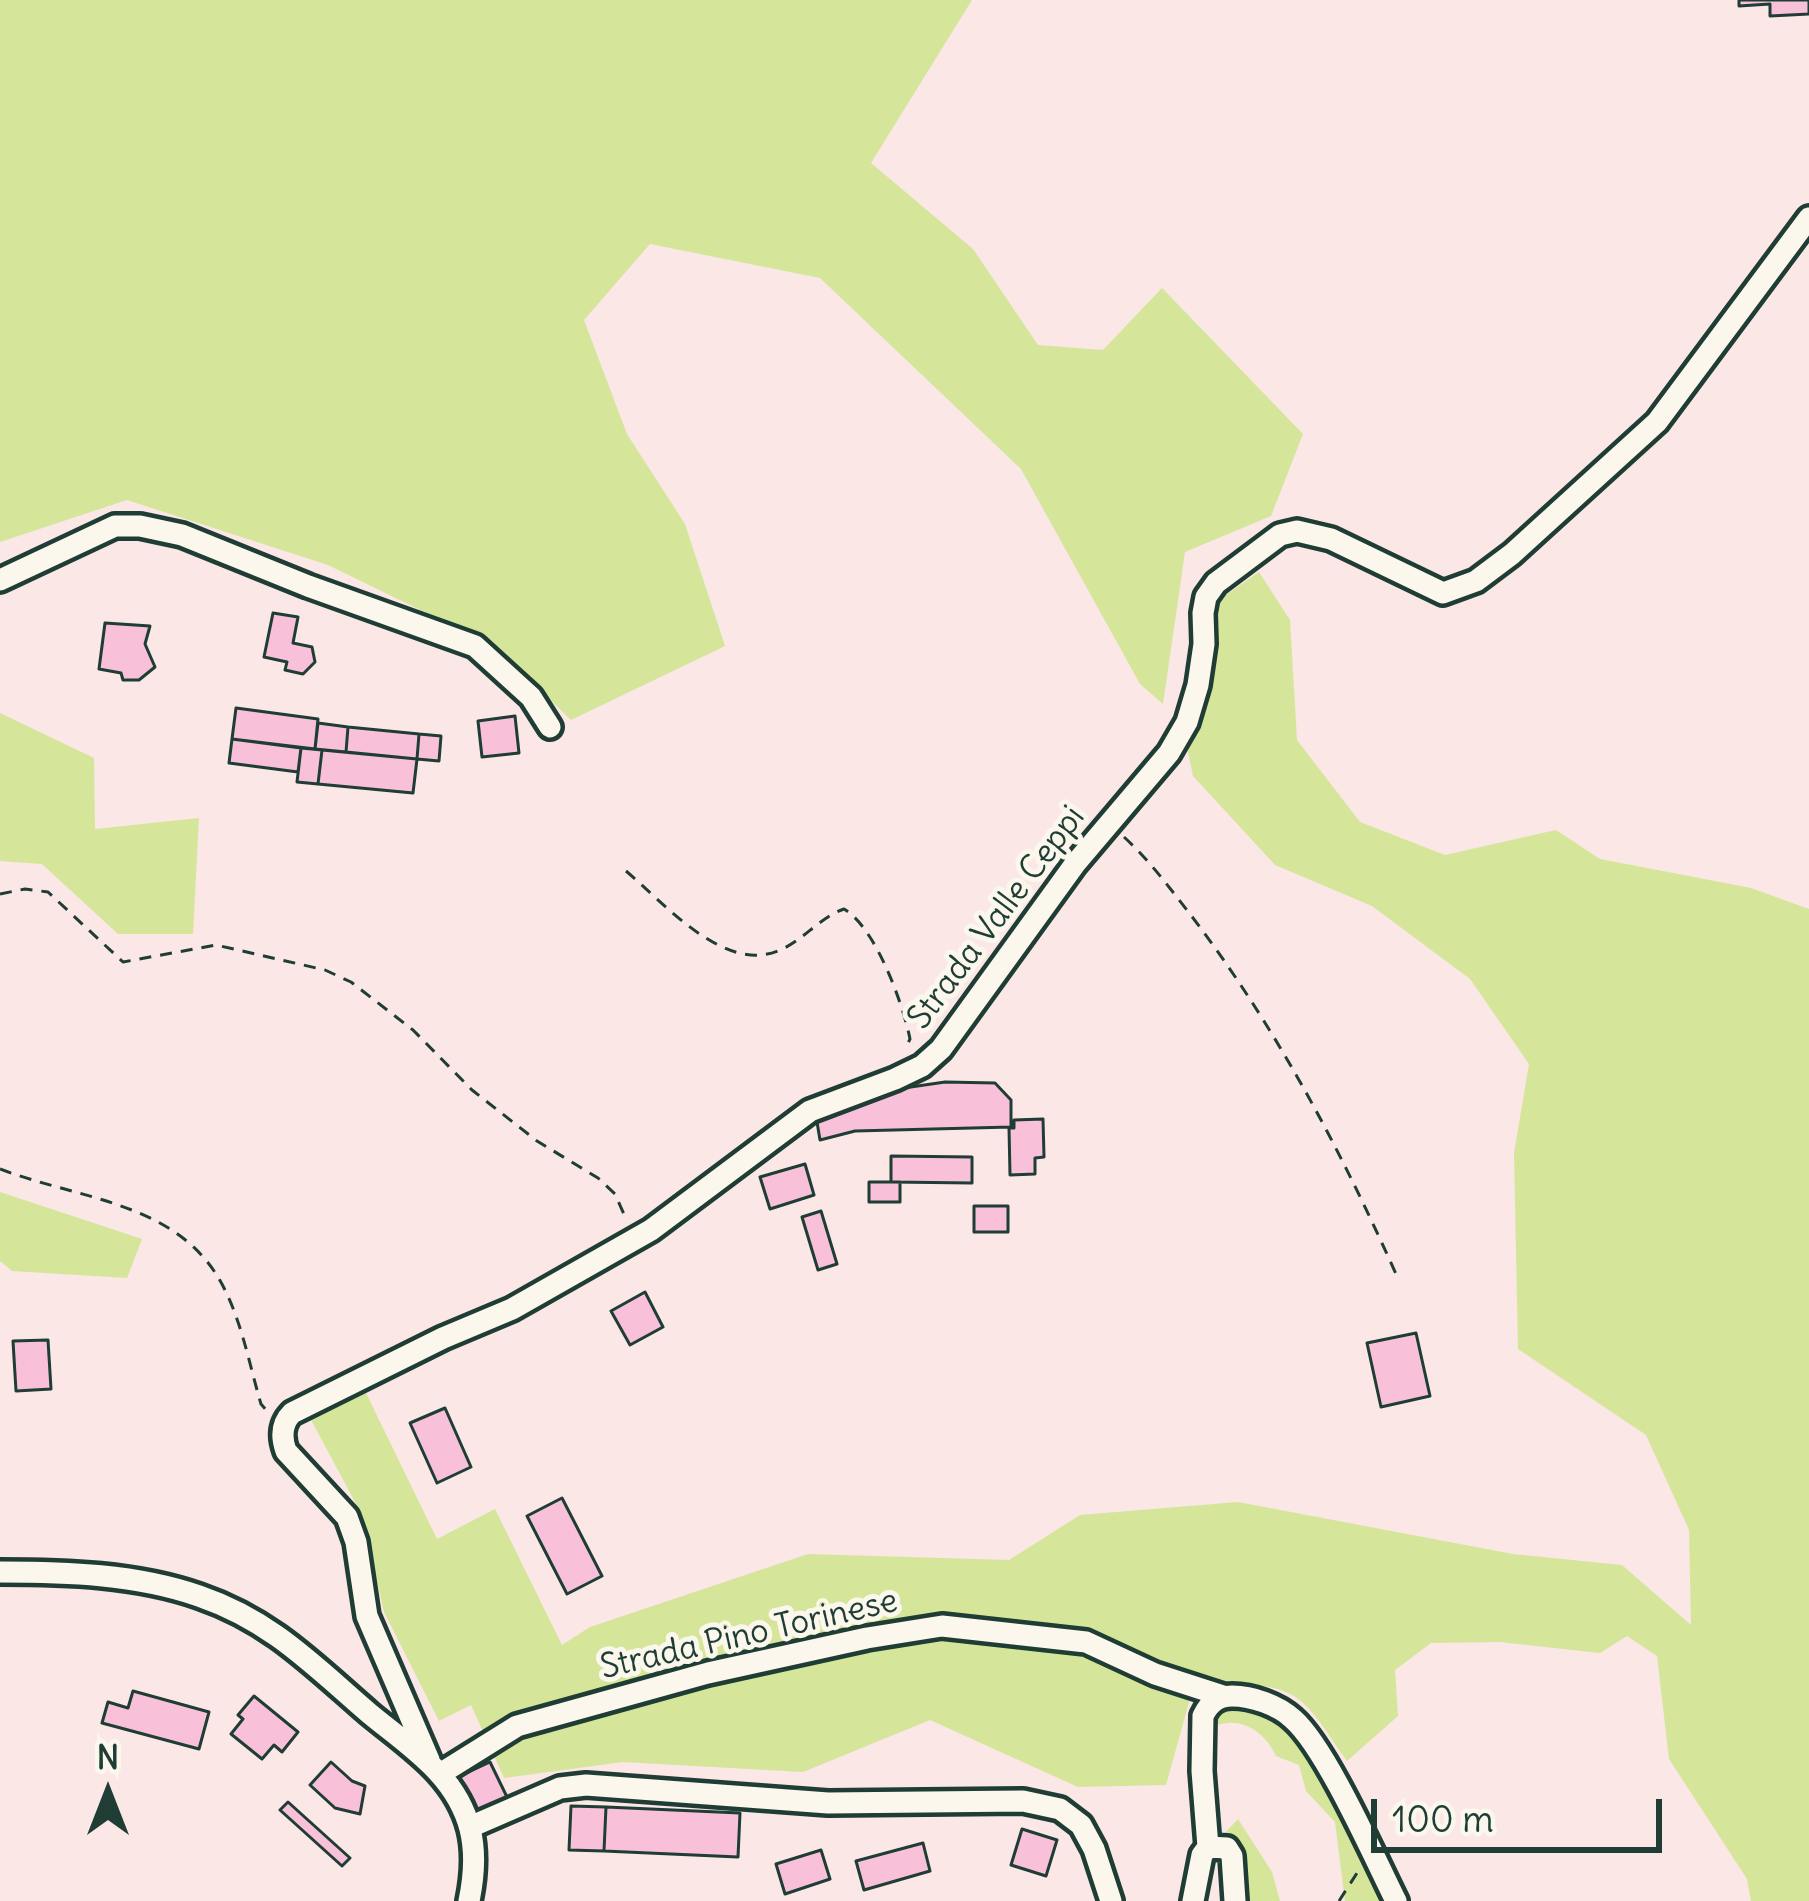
<!DOCTYPE html>
<style>
body{margin:0}
#map{position:relative;width:1809px;height:1901px;overflow:hidden;background:#fae7e6;font-family:Delius,sans-serif}
canvas{display:block}
.north{position:absolute;left:48px;top:1733px;width:120px;height:120px;-webkit-text-stroke:9px #fbf7ec;paint-order:stroke;rotate:0deg;font-size:33px;font-weight:700;line-height:48px;text-align:center;color:#1f3d34}
.north::after{content:'';display:block;margin:auto;width:42px;height:54px;background:#1f3d34;clip-path:polygon(50% 0,100% 100%,50% 72%,0 100%)}
.scale{position:absolute;left:1371px;top:1799px;width:291px;height:54px;box-sizing:border-box;border:6px solid #1f3d34;border-top:0;padding-left:15px;font-size:36px;line-height:42px;white-space:nowrap;color:#1f3d34;-webkit-text-stroke:9px #fbf7ec;paint-order:stroke}
</style>
<div id="map">
<canvas width="1809" height="1901"></canvas>
<div class="north">N</div>
<div class="scale">100 m</div>
</div>
<script>
const g = document.querySelector('canvas').getContext('2d');
g.lineJoin = 'round';
function fill(path, color) { g.fillStyle = color; g.fill(path, 'evenodd'); }
function stroke(path, color, width, dash) { g.strokeStyle = color; g.lineWidth = width; g.lineCap = dash ? 'butt' : 'round'; g.setLineDash(dash || []); g.stroke(path); }
function write(font, color, halo, rows, align = 'center') {
  g.font = font + ' Delius,sans-serif'; g.lineWidth = 10; g.setLineDash([]); g.textBaseline = 'middle'; g.strokeStyle = halo; g.fillStyle = color; for (const [text, x, y, turn = 0] of rows) {
    g.save(); g.translate(x, y); g.rotate((+turn || 0) * Math.PI / 180); g.textAlign = isNaN(turn) ? turn : align; if (halo) g.strokeText(text, 0, 0); g.fillText(text, 0, 0); g.restore();
  }
}
const green = new Path2D(`
 M0,0H972L871,163L973,249L1038,345L1103,350L1162,288L1303,434L1271,516L1185,552L1163,704L1140,684L1021,469L820,278L650,244L584,320L627,434L685,524L725,646L571,720L496,647L328,565L127,500L0,542Z
 M1259,572L1290,620L1297,740L1360,822L1445,855L1556,830L1600,859L1751,888L1809,909V1901H1751L1747,1879L1669,1759L1657,1656L1627,1636L1600,1653L1500,1642L1431,1643L1395,1670L1398,1716L1347,1761C1333,1743 1319,1716 1301,1701C1272,1677 1223,1685 1191,1695L1166,1785L1078,1787L930,1720L803,1772L623,1762L504,1778L471,1705L439,1721L384,1612L362,1515L310,1418L366,1393L437,1539L495,1509L562,1645L590,1627L808,1554L1009,1560L1080,1515L1238,1502L1513,1554L1622,1565L1691,1625L1689,1530L1646,1435L1518,1349L1514,1153L1529,1064L1470,979L1372,906L1275,865L1193,776L1188,752L1209,668L1214,603Z
 M0,713L94,758L95,829L199,818L193,934H118L42,864L0,861Z
 M0,1192L142,1239L127,1278L12,1271L0,1261Z
 M1226,1700C1247,1704 1269,1709 1287,1722C1313,1742 1367,1865 1387,1901H1345L1335,1822L1306,1791L1299,1765L1276,1756C1263,1728 1235,1713 1207,1730L1208,1713Z
 M1238,1819L1272,1872L1280,1901H1241L1235,1850L1222,1836Z`);
const building = new Path2D(`
 M1739,0H1809V14L1770,16V4L1739,6Z
 M273,613L298,617L293,643L312,647L315,662L303,674L285,670L287,662L264,657Z
 M105,623L150,626L145,644L155,667L139,680H123L121,673L99,669Z
 M236,708L318,719L315,749L232,739Z
 M515,716L519,753L482,757L478,721Z
 M318,723L348,727L346,752L315,749Z
 M348,727L419,734L417,759L346,752Z
 M419,734L441,736L439,761L417,759Z
 M232,739L301,748L298,772L229,763Z
 M301,748L322,750L318,784L297,782Z
 M322,750L417,759L413,793L318,784Z
 M945,1082L995,1083L1011,1100V1127L855,1131L820,1140L816,1116L855,1107L863,1094Z
 M1043,1119L1044,1157L1035,1158V1174L1010,1175L1009,1128H1014V1120Z
 M891,1156L972,1157V1183L891,1182Z
 M805,1164L814,1195L770,1209L760,1177Z
 M869,1182H900V1202H869Z
 M974,1206H1008V1232H974Z
 M821,1211L837,1264L818,1270L802,1217Z
 M645,1292L663,1327L630,1345L611,1311Z
 M1416,1333L1430,1396L1381,1407L1367,1343Z
 M48,1340L51,1389L16,1391L13,1341Z
 M445,1408L471,1467L437,1483L410,1423Z
 M562,1498L602,1576L567,1594L527,1516Z
 M133,1691L209,1712L199,1749L102,1723L108,1702L128,1708Z
 M254,1696L298,1732L282,1752L274,1745L262,1759L231,1734L243,1719L238,1715Z
 M331,1762L352,1781L365,1786L360,1814L335,1808L310,1785Z
 M490,1762L507,1797L475,1812L458,1777Z
 M288,1802L350,1858L342,1866L280,1810Z
 M571,1806L606,1807L604,1851L569,1850Z
 M606,1807L740,1813L738,1857L604,1851Z
 M1022,1829L1057,1840L1046,1876L1011,1865Z
 M923,1843L930,1871L864,1890L856,1861Z
 M821,1850L830,1879L785,1894L776,1864Z`);
const path = new Path2D(`
 M1124,837C1149,860 1169,887 1190,914C1275,1025 1339,1147 1396,1274
 M626,871C664,903 725,975 780,950C804,940 820,917 844,909C876,928 903,1004 910,1039L905,1049
 M0,894L25,889L48,892L123,962L216,945L325,970L351,982L413,1030L472,1090L537,1141L598,1178L615,1194L627,1221
 M0,1169C81,1200 181,1202 224,1288C242,1323 250,1367 261,1404L267,1411
 M1339,1901L1357,1873`);
const minor = new Path2D(`
 M0,580L115,526H140L182,535L308,586L475,646L531,697L550,727
 M0,1572C66,1572 136,1574 199,1596C272,1621 313,1665 370,1714C410,1747 456,1775 470,1829C476,1853 474,1877 469,1901
 M429,1760L367,1616L356,1542L347,1517L286,1451C281,1437 281,1424 292,1413L443,1338L512,1309L651,1230L810,1111L895,1079L922,1066L941,1049L1075,864L1169,753L1187,722L1198,685L1204,644L1203,613L1206,597L1216,583L1280,535L1297,531L1331,539L1443,593L1476,581L1512,554L1657,422L1809,218
 M440,1774L517,1726L708,1673L867,1638L942,1626L1086,1642L1155,1674L1223,1696
 M470,1827L560,1788L586,1785L828,1803L1023,1801L1060,1809L1081,1825L1094,1849L1111,1901
 M1208,1847L1227,1848L1232,1856L1235,1901
 M1193,1901L1202,1855L1208,1847L1202,1771L1203,1716C1209,1703 1218,1696 1232,1696C1252,1696 1278,1705 1293,1719C1326,1748 1374,1857 1396,1901`);
const streetNames = [
 ["Strada Valle Ceppi",997,918,-53],
 ["Strada Pino Torinese",749,1635,-13]
];
fill(green, '#d5e69a');
fill(building, '#f8c1d9');
stroke(building, '#1f3d34', 3);
stroke(minor, '#1f3d34', 30);
stroke(path, '#1f3d34', 3, [12, 9]);
stroke(minor, '#fbf7ec', 21);
write('33px', '#1f3d34', '#fbf7ec', streetNames);
</script>
